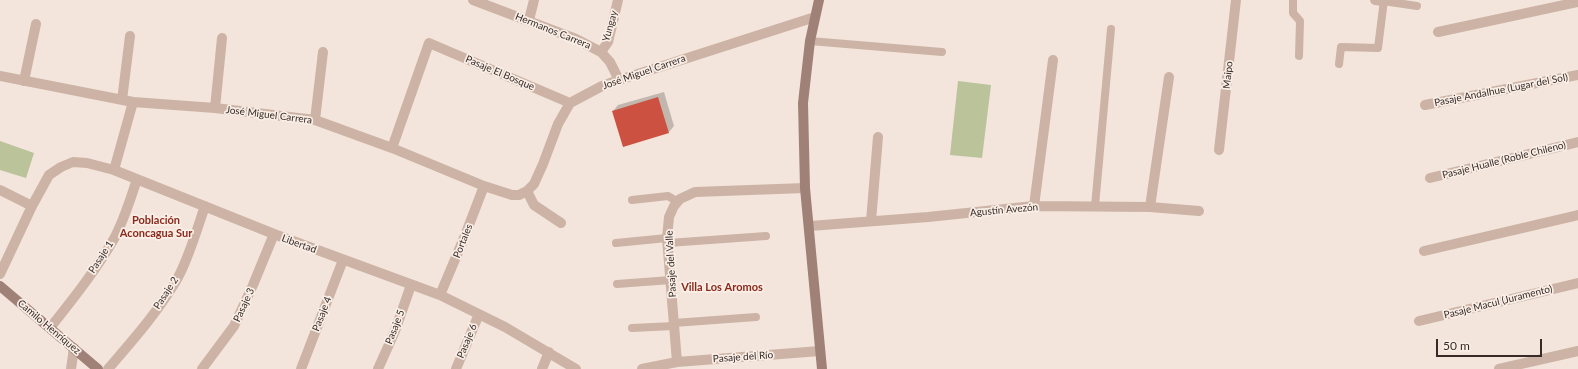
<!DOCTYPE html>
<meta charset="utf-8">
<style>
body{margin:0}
#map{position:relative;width:1578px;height:369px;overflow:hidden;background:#f3e5db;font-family:Lato,sans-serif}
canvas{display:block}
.scale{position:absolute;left:1436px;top:339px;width:106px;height:18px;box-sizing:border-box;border:2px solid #372a27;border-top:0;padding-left:5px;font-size:12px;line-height:14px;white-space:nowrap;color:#372a27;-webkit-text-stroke:3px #faefe7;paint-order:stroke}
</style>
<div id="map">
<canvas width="1578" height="369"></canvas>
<div class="scale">50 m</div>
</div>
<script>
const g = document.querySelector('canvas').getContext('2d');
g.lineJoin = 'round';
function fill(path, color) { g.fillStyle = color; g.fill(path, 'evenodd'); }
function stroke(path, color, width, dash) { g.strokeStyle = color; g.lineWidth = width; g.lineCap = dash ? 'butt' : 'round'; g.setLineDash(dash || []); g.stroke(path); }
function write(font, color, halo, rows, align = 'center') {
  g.font = font + ' Lato,sans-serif'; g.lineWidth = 3.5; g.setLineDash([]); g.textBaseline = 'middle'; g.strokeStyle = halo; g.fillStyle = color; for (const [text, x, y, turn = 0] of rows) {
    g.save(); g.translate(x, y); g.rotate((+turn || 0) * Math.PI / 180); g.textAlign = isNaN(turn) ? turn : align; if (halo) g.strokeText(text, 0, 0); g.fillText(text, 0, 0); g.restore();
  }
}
const green = new Path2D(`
 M958,81L991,85L982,158L950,155Z
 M0,141L34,153L26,178L0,170Z`);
const shadow = new Path2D(`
 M664,92L674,126L669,132L613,111L618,105Z`);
const building = new Path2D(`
 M658,97L669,133L623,147L612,111Z`);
const lane = new Path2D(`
 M1293,0V13L1300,21L1299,56
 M1383,1L1417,6
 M810,41L942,52
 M1339,64L1341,47L1378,48L1384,0
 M632,200L668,196L678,202
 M1095,206L1111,29
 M616,243L667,238
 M668,243L766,236
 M617,284L671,280
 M674,323L756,317
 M632,328L674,326`);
const street = new Path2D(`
 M473,0L576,39L601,52L610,62L619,80
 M1375,0L1383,1
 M529,20L534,0
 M1438,32L1578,2
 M601,52L608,42L618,0
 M0,76L133,102L215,108L315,120L392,148L484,186L512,195H519L527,191L534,184L543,164L558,124L570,103L602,86L619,80L815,17
 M24,81L36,24
 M122,100L130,36
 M1425,105L1578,75
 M215,108L222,38
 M315,120L323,52
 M392,148L429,43L570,103
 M1219,150L1236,0
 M114,170L133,102
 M1430,178L1578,142
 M0,190L32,206
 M527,191L534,205L561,223
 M1034,206L1053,60
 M1150,207L1169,77
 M871,221L878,137
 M810,226L928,217L1034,206L1150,207L1199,211
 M1424,251L1578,215
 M0,274L32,206L49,175L61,167L73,162L87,163L114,170L274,234L440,295L505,327L576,369
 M440,295L464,238L484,186
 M1419,321L1578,283
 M50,328C73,299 97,269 115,237C124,219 131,198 137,179
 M677,362L667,238L669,217L674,206L680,199L695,192L805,188
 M71,369L74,348
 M108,369C132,341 157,313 176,281C188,261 197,229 205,206
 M202,369L234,326L253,285L274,234
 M301,369L343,260
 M378,369L395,331L411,285
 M456,369L479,314
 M542,369L549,352
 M642,369L677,362L820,351
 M1499,369L1578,351`);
const secondary = new Path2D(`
 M819,0L810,41L803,103L805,188L822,369
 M0,286L98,369`);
const streetNames = [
 ["Yungay",610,26,-74],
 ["Hermanos Carrera",553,31,22],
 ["José Miguel Carrera",644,72,-19],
 ["Pasaje El Bosque",500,73,23],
 ["Maipo",1228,75,-84],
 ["Pasaje Andalhue (Lugar del Sol)",1501,90,-11],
 ["José Miguel Carrera",269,115,7],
 ["Pasaje Hualle (Roble Chileno)",1504,160,-14],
 ["Agustín Avezón",1004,210,-5],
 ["Portales",463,241,-68],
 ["Libertad",299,244,20],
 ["Pasaje 1",101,257,-57],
 ["Pasaje del Valle",671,264,-93],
 ["Pasaje 2",166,293,-57],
 ["Pasaje Macul (Juramento)",1498,302,-14],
 ["Pasaje 3",244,305,-65],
 ["Pasaje 4",322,314,-69],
 ["Camilo Henríquez",49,327,40],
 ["Pasaje 5",395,327,-69],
 ["Pasaje 6",467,341,-67],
 ["Pasaje del Río",743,357,-4]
];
const neighbourhoodNames = [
 ["Población",156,220],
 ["Aconcagua Sur",156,233],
 ["Villa Los Aromos",722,287]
];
fill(green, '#bac39a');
fill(shadow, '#0003');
fill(building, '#cc5140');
stroke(lane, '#ccb3a6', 8);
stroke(street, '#ccb3a6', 10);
stroke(secondary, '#a08177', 10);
write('10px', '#372a27', '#faefe7', streetNames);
write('bold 11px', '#8a291c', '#faefe7', neighbourhoodNames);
</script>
